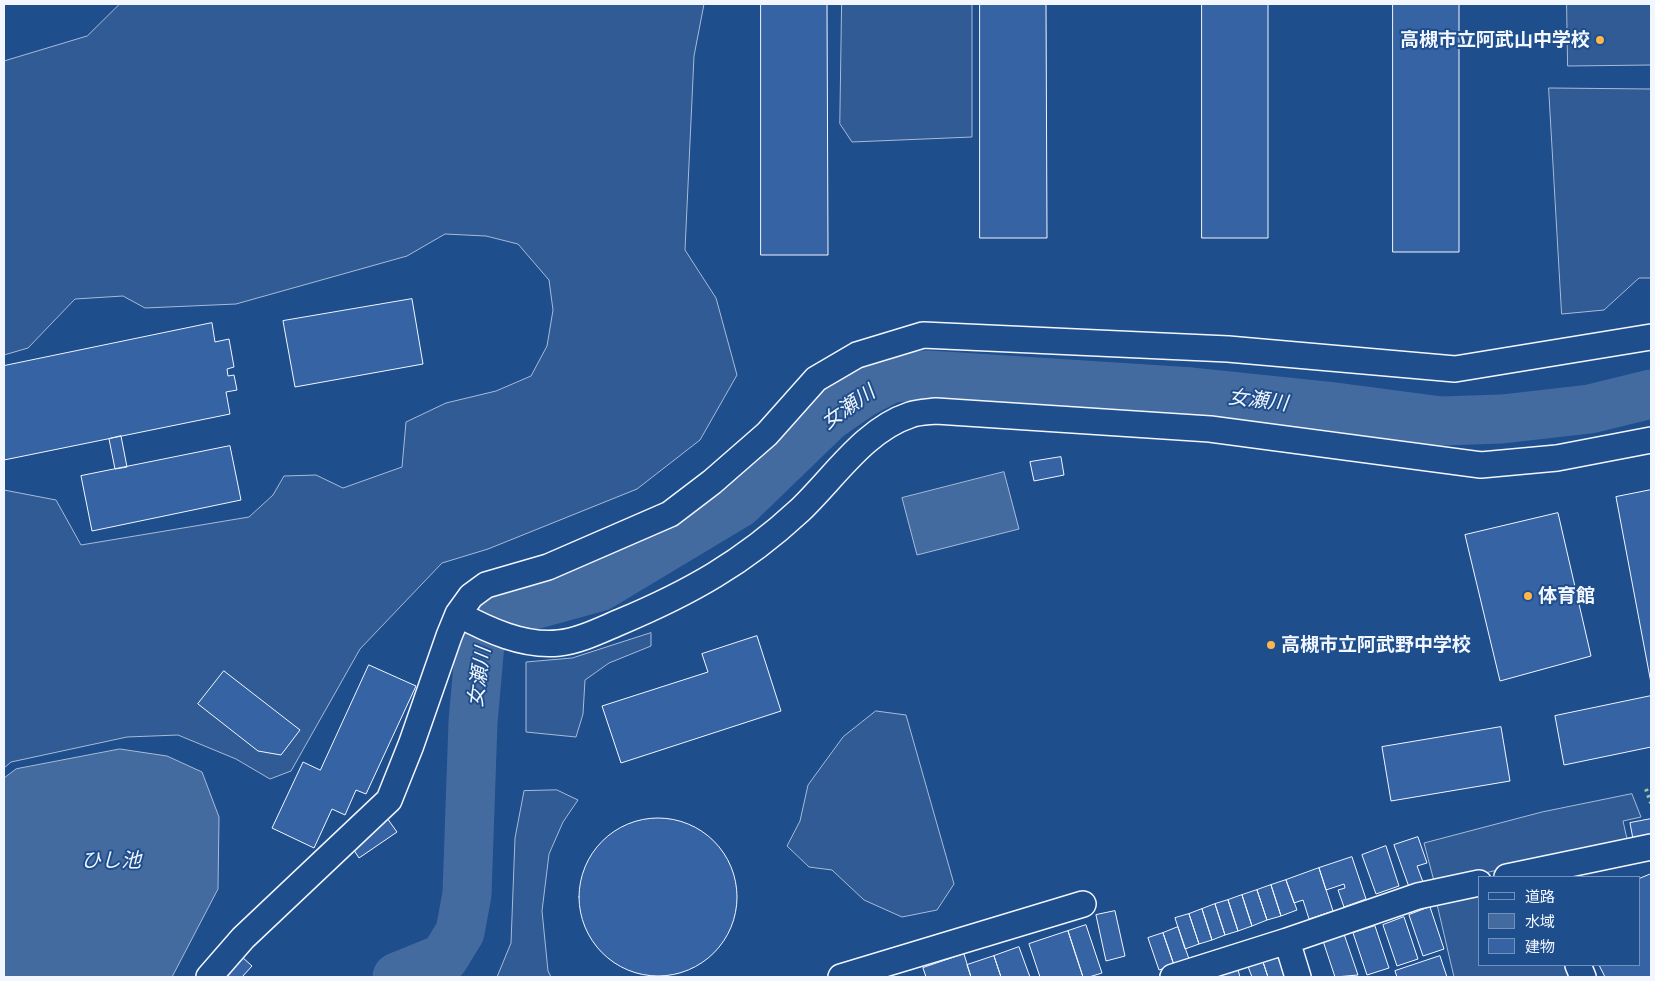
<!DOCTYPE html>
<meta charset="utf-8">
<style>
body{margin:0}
#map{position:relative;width:1655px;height:981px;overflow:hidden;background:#1f4e8c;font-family:Commissioner,"Noto Sans JP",sans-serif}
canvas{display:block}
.frame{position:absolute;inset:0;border:5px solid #f2f6ff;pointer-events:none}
.legend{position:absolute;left:1478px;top:876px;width:162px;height:90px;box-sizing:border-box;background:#1f4e8c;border:1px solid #7391ba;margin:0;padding:6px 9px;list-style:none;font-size:15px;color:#f2f6ff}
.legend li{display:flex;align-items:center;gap:10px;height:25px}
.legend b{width:25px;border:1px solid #7391ba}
</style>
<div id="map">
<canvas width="1655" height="981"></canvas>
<div class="frame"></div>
<ul class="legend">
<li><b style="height:6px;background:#1f4e8c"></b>道路</li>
<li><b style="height:14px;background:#446ba0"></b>水域</li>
<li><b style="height:14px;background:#3563a3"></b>建物</li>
</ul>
</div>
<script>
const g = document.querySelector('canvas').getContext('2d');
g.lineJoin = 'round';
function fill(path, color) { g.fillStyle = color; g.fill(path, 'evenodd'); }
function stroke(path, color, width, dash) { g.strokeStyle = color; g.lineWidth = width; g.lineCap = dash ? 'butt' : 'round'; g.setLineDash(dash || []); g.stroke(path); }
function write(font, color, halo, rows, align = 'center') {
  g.font = font + ' Commissioner,"Noto Sans JP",sans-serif'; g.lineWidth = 4; g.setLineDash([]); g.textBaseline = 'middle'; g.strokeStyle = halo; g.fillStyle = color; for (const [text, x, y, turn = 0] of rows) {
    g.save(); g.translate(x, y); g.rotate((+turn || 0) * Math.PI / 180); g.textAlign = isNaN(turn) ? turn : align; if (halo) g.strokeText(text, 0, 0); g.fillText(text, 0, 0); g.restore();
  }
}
const built = new Path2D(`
 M120,4H704L694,56L685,250L716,298L737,375L700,440L637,489L488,549L442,563L360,649L291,771L270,779L236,759L178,735L127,737L11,762L4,768V490L56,500L81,545L249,517L273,495L284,476L316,475L343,488L402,467L406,422L446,403L496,391L531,376L547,346L553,310L549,280L518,244L486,236L445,234L407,256L236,304L145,308L123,296L75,299L28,348L4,355V61L87,36Z
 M842,4H972V137L852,142L840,124Z
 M1567,4H1651V65L1568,66Z
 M1549,88L1651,89V278H1639L1604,310L1562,314Z
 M651,633V646L609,663L585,680L583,714L576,737L526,732V662L572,658Z
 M876,711L906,715L954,884L937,910L902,917L864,900L832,870L809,867L787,846L800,821L808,785L843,737Z
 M557,790L578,800L563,822L549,854L542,911L548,971L551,977H497L511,943L515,838L524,791Z
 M1632,794L1641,817L1623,821L1627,839L1435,885L1424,843L1542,812Z
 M1479,893V965H1567L1572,977H1454L1436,900Z`);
const water = new Path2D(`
 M1004,472L1019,529L917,555L902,498Z
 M120,749L167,756L202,772L219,817L218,889L172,977H4V778L16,769Z`);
const river = new Path2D(`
 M397,977L444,958L460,932L467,894L473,722L480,643L501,614L599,587L739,503L828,417L861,394L891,378L928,375L1192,392L1327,406L1441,421L1502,419L1590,409L1651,394`);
const building = new Path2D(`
 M761,4H827L828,255H761Z
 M980,4H1046L1047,238H980Z
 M1202,4H1268V238H1202Z
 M1393,4H1459V252H1393Z
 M412,299L423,364L295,387L283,321Z
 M212,323L215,342L229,339L234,367L227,369L228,376L234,375L237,390L226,392L230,414L4,460V366Z
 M121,436L127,467L115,469L109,439Z
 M230,446L241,500L92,531L81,476Z
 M1061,457L1064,475L1034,481L1030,462Z
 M1651,490V683L1616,497Z
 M1558,513L1591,656L1500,681L1465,535Z
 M757,636L781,711L621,763L602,706L708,672L702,654Z
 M369,665L416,686L366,794L356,790L345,815L332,809L314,848L272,828L303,762L320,770Z
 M224,671L300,730L281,755L258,751L198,704Z
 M1651,696V747L1564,765L1555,716Z
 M1501,727L1510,781L1391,801L1382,747Z
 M579 897a79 79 0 1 1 158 0a79 79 0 1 1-158 0Z
 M387,818L397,832L359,858L350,844Z
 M1651,819V836L1633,839L1630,823Z
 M1418,837L1427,863L1417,866L1423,882L1409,887L1394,845Z
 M1386,846L1399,886L1376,894L1362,855Z
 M1352,857L1366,899L1344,907L1338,890L1345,888L1344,884L1326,890L1319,868Z
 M1319,868L1333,911L1309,919L1303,900L1294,903L1286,880Z
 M1651,874V977H1605L1599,965H1639V879Z
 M1286,880L1297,910L1281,916L1271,885Z
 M1271,885L1281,916L1267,920L1257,890Z
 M1257,890L1267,920L1252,926L1242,895Z
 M1242,895L1252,926L1238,931L1228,900Z
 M1228,900L1238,931L1225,935L1215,904Z
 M1215,904L1225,935L1212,940L1202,909Z
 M1430,907L1444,949L1423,956L1409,915Z
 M1202,909L1212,940L1199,944L1189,914Z
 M1115,911L1125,956L1106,961L1096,915Z
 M1189,914L1199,944L1185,949L1175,918Z
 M1404,917L1418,959L1397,966L1383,925Z
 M1086,925L1102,973L1089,977H1083L1068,931Z
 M1375,926L1389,968L1367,975L1353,933Z
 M1178,927L1189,959L1174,965L1163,933Z
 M1068,931L1083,977H1040L1029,944Z
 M1163,933L1174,965L1159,970L1148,938Z
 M1344,934L1358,975L1335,977L1323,941Z
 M1019,947L1030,977H1001L994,956Z
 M1285,951L1293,977H1268L1262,959Z
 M964,954L971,977H926L923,968Z
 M241,956L252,966L242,977H222Z
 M994,956L1001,977H971L967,965Z
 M1440,956L1447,977H1397L1395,971Z
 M1262,959L1268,977H1252L1247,964Z
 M1238,970L1240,977H1216Z`);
const street = new Path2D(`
 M458,614C488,630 524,647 559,643C579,641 601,630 620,622C689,593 743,563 799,511C833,479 864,430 910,415C918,412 928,412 936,411L1210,429L1481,465L1557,458L1651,440
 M1507,877L1651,847
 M1287,941L1418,896L1479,883
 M1578,965L1583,977
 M209,977L243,938L389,800L411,745L449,636L458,614L471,596L486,585L548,567L670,514L712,482L767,434L816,379L857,355L923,335L1228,349L1455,369L1651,337
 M841,977L1083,904
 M1173,977L1287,941L1298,977`);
const hedge = new Path2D(`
 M1646,789L1651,803`);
const markers = [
 [1600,40,5,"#ffb74d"],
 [1528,596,5,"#ffb74d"],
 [1271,645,5,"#ffb74d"]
];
const poiNames = [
 ["高槻市立阿武山中学校",1590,40,"right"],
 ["体育館",1538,596],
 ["高槻市立阿武野中学校",1281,645]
];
const waterNames = [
 ["女瀬川",1258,400,7],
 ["女瀬川",848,407,-35],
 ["女瀬川",479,677,-82],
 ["ひし池",111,860]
];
fill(built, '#305b95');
stroke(built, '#a8bbd7', 1);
fill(water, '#446ba0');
stroke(water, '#a8bbd7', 1);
stroke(river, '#446ba0', 49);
fill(building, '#3563a3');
stroke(building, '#f2f6ff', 1);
stroke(street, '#f2f6ff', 28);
stroke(street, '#1f4e8c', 25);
stroke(hedge, '#97c8a6', 4, [2.5, 4]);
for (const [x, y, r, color] of markers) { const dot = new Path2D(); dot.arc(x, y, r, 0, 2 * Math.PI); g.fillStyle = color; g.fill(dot); stroke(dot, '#1f4e8c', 2); }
write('bold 19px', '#f2f6ff', '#1f4e8c', poiNames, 'left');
write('italic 20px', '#f2f6ff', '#1f4e8c', waterNames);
</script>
